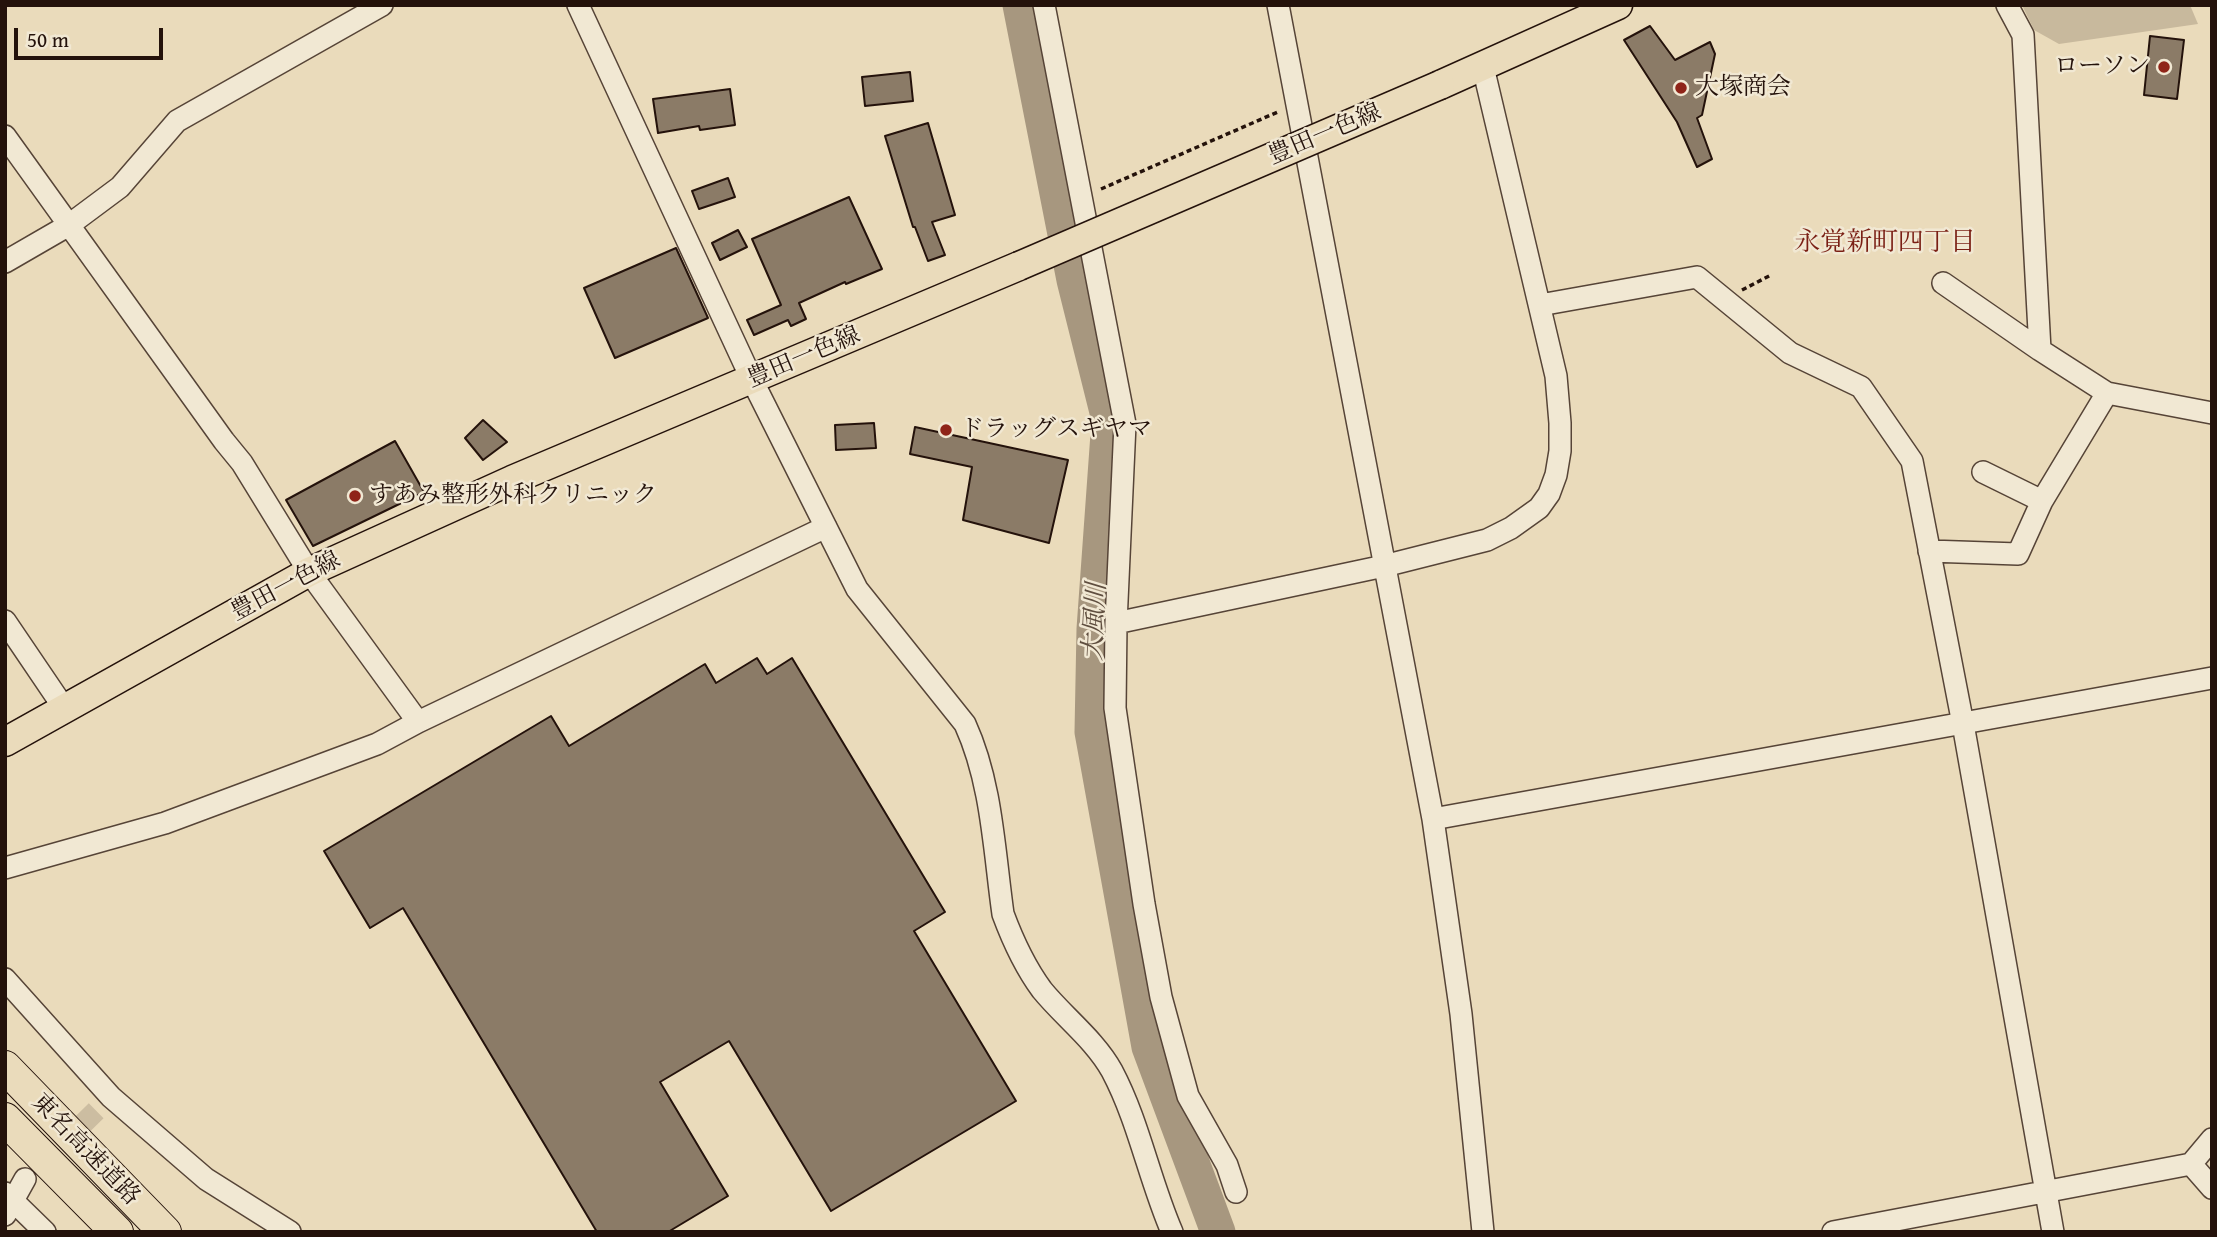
<!DOCTYPE html>
<meta charset="utf-8">
<style>
body{margin:0}
#map{position:relative;width:2217px;height:1237px;overflow:hidden;background:#eadbbb;font-family:"Gentium Book Plus",serif}
canvas{display:block}
.frame{position:absolute;inset:0;border:7px solid #24120b;pointer-events:none}
.scale{position:absolute;left:14px;top:28px;width:149px;height:32px;box-sizing:border-box;border:4px solid #24120b;border-top:0;padding-left:9px;font-size:21px;line-height:24px;white-space:nowrap;color:#24120b;-webkit-text-stroke:5px #f1e8d3;paint-order:stroke}
</style>
<div id="map">
<canvas width="2217" height="1237"></canvas>
<div class="frame"></div>
<div class="scale">50 m</div>
</div>
<script>
const g = document.querySelector('canvas').getContext('2d');
g.lineJoin = 'round';
function fill(path, color) { g.fillStyle = color; g.fill(path, 'evenodd'); }
function stroke(path, color, width, dash) { g.strokeStyle = color; g.lineWidth = width; g.lineCap = dash ? 'butt' : 'round'; g.setLineDash(dash || []); g.stroke(path); }
function write(font, color, halo, rows, align = 'center') {
  g.font = font + ' "Gentium Book Plus","Noto Serif JP",serif'; g.lineWidth = 5; g.setLineDash([]); g.textBaseline = 'middle'; g.strokeStyle = halo; g.fillStyle = color; for (const [text, x, y, turn = 0] of rows) {
    g.save(); g.translate(x, y); g.rotate((+turn || 0) * Math.PI / 180); g.textAlign = isNaN(turn) ? turn : align; if (halo) g.strokeText(text, 0, 0); g.fillText(text, 0, 0); g.restore();
  }
}
const green = new Path2D(`
 M2022,5H2190L2198,24L2059,44L2034,30Z`);
const river = new Path2D(`
 M1020,5L1074,280L1109,420L1094,629L1092,732L1149,1047L1218,1232`);
const building = new Path2D(`
 M1650,26L1675,60L1710,42L1715,54L1702,115L1697,118L1712,159L1697,167L1677,122L1624,40Z
 M2150,36L2184,40L2177,99L2144,95Z
 M910,72L913,101L865,106L862,77Z
 M730,89L735,125L700,130L699,126L658,133L653,99Z
 M928,123L955,215L932,222L945,255L928,261L915,227H913L885,136Z
 M728,178L735,197L699,209L692,191Z
 M849,197L882,269L846,284L845,282L799,303L806,319L791,326L788,320L754,335L747,320L781,305L752,239Z
 M738,230L747,247L720,260L712,243Z
 M676,248L708,318L615,358L584,288Z
 M483,420L507,442L483,460L465,438Z
 M874,423L876,448L836,450L835,425Z
 M915,427L1068,460L1049,543L963,520L972,467L910,454Z
 M395,441L424,492L313,546L286,500Z
 M757,658L767,674L792,658L945,912L914,931L1016,1101L831,1211L729,1041L660,1082L728,1196L668,1232H597L403,908L370,928L324,851L551,716L569,746L705,664L716,683Z`);
const minorTunnel = new Path2D(`
 M37,1169L98,1109`);
const path = new Path2D(`
 M1101,189L1280,111
 M1742,290L1771,275`);
const minor = new Path2D(`
 M578,5L752,380L857,589L965,724C992,783 994,850 1003,914C1013,941 1025,967 1042,990C1064,1017 1095,1040 1112,1071C1139,1122 1149,1179 1172,1232
 M1044,5L1125,424L1116,623L1115,708L1144,904L1161,997L1188,1096L1227,1165L1236,1192
 M1278,5L1433,819L1461,1014L1483,1232
 M2007,5L2023,35L2040,350
 M5,136L224,441L242,463L309,572L418,722
 M5,262L69,225L120,187L177,121L382,5
 M1943,283L2040,350L2107,393L2212,413
 M1540,305L1697,277L1790,353L1861,387L1912,461L1963,724L2053,1232
 M1983,472L2042,501L2107,393
 M1929,551L2018,554L2042,501
 M5,621L64,708
 M1116,623L1384,566L1487,540L1511,528L1539,508L1549,494L1556,475L1560,451V423L1556,376L1483,67
 M1433,819L2212,678
 M5,868L165,823L377,744L418,722L826,527
 M5,979L111,1097L206,1179L290,1232
 M2191,1164L2212,1188
 M5,1193L45,1232
 M5,1215L25,1179
 M1833,1232L2191,1164L2212,1139`);
const major = new Path2D(`
 M1440,85L1618,5
 M5,742L309,572L512,480L1019,266`);
const highway = new Path2D(`
 M5,1067L165,1232
 M5,1119L117,1232`);
const majorBridge = new Path2D(`
 M1019,266L1440,85`);
const markers = [
 [2164,67,7,"#8f2418"],
 [1681,88,7,"#8f2418"],
 [946,430,7,"#8f2418"],
 [355,496,7,"#8f2418"]
];
const poiNames = [
 ["ローソン",2150,67,"right"],
 ["大塚商会",1695,88],
 ["ドラッグスギヤマ",960,430],
 ["すあみ整形外科クリニック",369,496]
];
const streetNames = [
 ["豊田一色線",1325,135,-23],
 ["豊田一色線",804,358,-23],
 ["豊田一色線",286,587,-28],
 ["東名高速道路",85,1150,46]
];
const neighbourhoodNames = [
 ["永覚新町四丁目",1885,243]
];
const waterNames = [
 ["大風川",1096,622,-87]
];
fill(green, '#c8b99d');
stroke(river, '#a7977f', 35);
fill(building, '#8b7b67');
stroke(building, '#24120b', 2);
stroke(minorTunnel, '#ccbda1', 21, [21, 10]);
stroke(minor, '#564437', 24);
stroke(major, '#24120b', 31);
stroke(highway, '#24120b', 34);
stroke(path, '#24120b', 3.5, [5, 3.5]);
stroke(minor, '#f1e8d3', 21);
stroke(major, '#eadbbb', 28);
stroke(highway, '#eadbbb', 32);
stroke(majorBridge, '#24120b', 31, []);
stroke(majorBridge, '#eadbbb', 28);
for (const [x, y, r, color] of markers) { const dot = new Path2D(); dot.arc(x, y, r, 0, 2 * Math.PI); g.fillStyle = color; g.fill(dot); stroke(dot, '#f1e8d3', 2.5); }
write('24px', '#24120b', '#f1e8d3', poiNames, 'left');
write('24px', '#24120b', '#f1e8d3', streetNames);
write('26px', '#7a1f14', '#f1e8d3', neighbourhoodNames);
write('italic 26px', '#5f4e3f', '#f1e8d3', waterNames);
</script>
